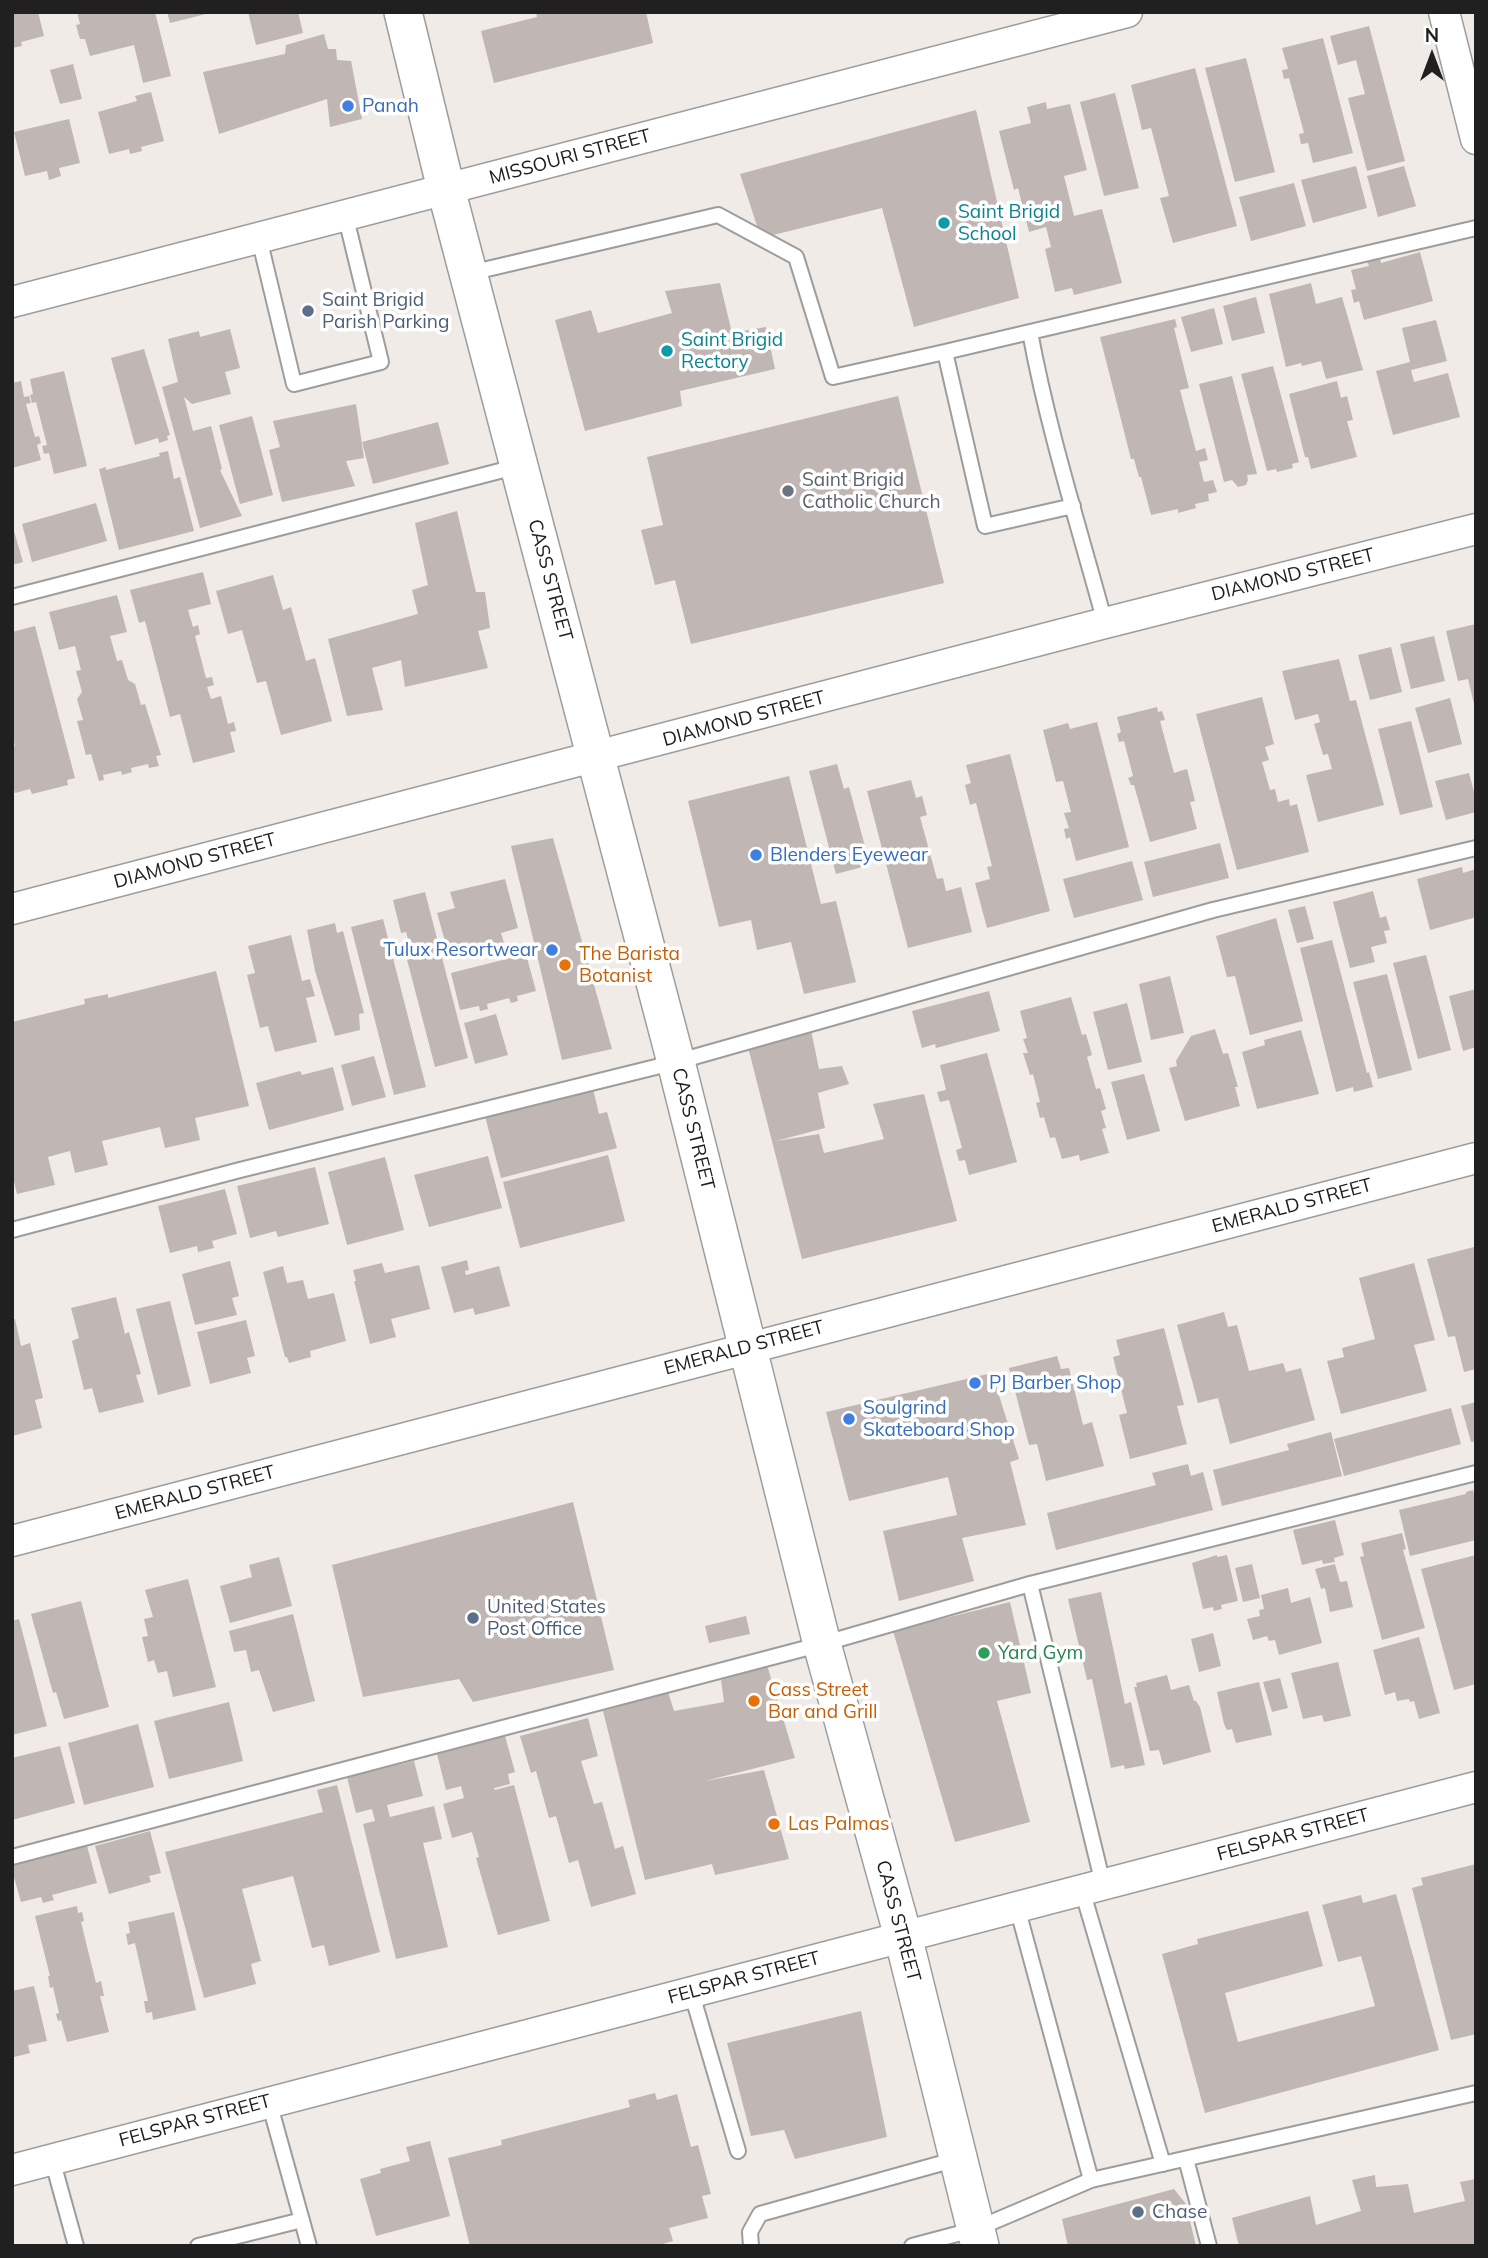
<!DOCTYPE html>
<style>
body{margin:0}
#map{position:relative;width:1488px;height:2258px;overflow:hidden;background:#f0ebe7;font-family:Mulish,sans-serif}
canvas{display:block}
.frame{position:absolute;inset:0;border:14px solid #202020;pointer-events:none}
.north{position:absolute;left:1397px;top:21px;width:70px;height:70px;-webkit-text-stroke:5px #fff;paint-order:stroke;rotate:0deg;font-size:19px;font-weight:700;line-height:28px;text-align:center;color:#202020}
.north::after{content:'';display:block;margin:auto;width:24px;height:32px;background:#202020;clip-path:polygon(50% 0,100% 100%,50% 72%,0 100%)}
</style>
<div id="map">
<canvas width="1488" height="2258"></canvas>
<div class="frame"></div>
<div class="north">N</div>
</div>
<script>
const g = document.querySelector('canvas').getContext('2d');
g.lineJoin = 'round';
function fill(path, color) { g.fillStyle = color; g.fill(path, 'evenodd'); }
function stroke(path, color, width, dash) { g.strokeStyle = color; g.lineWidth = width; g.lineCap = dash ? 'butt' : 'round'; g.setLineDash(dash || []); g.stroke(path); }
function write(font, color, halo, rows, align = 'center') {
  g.font = font + ' Mulish,sans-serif'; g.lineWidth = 7; g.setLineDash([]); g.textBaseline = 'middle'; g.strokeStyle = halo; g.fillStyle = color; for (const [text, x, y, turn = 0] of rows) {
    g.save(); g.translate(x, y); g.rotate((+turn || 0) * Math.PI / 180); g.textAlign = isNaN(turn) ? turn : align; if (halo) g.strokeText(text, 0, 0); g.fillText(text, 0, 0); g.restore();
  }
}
const building = new Path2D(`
 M12,12H38L44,36L21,42L22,46L12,48Z
 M77,12H155L171,76L143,83L134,45L90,56L85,39H80L76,25L80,24Z
 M167,12H210V13L170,23Z
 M248,12H298L303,33L256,45Z
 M536,12H646L653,43L494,83L481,31L537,17Z
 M1369,26L1405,161L1367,171L1348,98L1365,94L1356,60L1338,65L1330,36Z
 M324,34L328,49H336L337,60L351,61L362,119L330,127L327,99L219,134L203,72L285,54L286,45Z
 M1323,38L1353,153L1313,163L1308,143L1301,144L1299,134L1304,133L1289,78L1284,79L1282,70L1288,69L1282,48Z
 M1246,58L1275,172L1235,182L1205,68Z
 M73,64L82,99L60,104L50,70Z
 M1195,68L1237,226L1173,243L1160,198L1169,196L1151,128L1142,130L1131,85Z
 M151,92L164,141L141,147L142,151L130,154L129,149L109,154L98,112L137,101L135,96Z
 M1115,93L1139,188L1104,196L1080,102Z
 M1046,102L1047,109L1070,104L1087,170L1064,176L1074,216L1102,209L1122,283L1074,295L1072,288L1055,292L1045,249L1051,247L1046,227L1029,232L1018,188L1014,190L999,131L1031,123L1027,107Z
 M976,110L1019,298L914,327L882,208L761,238L740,174Z
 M69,119L80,163L59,168L61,176L49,180L47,171L25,176L14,132Z
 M1356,166L1367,208L1313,223L1301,180Z
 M1404,166L1416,206L1378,217L1367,176Z
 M1294,183L1306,226L1251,241L1239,197Z
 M1420,252L1433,301L1364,320L1359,301L1354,303L1351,290L1356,289L1351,270L1369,266L1367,261L1380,257L1381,263Z
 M720,283L732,333L766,327L775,369L680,391L682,406L585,431L555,320L591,310L598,333L672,313L665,291Z
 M1311,283L1316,304L1342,297L1363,370L1326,379L1321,361L1302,366L1301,363L1286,367L1269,294Z
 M1256,297L1265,333L1232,341L1223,306Z
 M1214,308L1223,344L1191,352L1181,317Z
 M1175,319L1177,327L1174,328L1189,388L1180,390L1196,451L1205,448L1208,460L1199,462L1204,482L1213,480L1217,492L1208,494L1209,501L1195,504L1196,508L1178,513V509L1151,515L1141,477H1139L1134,459H1131L1100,337Z
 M1436,320L1447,361L1411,370L1414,382L1448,373L1460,417L1393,435L1376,371L1410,362L1402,328Z
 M230,329L240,368L225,372L231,394L192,404L184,397L193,431L211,426L222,469L220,470L242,516L200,528L162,387L178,382L168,339L199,331L200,337Z
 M144,349L170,435L167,436L168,440L159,443L158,438L135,445L111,358Z
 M1273,366L1299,462L1292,464L1293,468L1277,472L1276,469L1267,471L1241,374Z
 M64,371L87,466L54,474L49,453L44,454L42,446L47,445L36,402L32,403L30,395L33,394L30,379Z
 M1232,376L1257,474L1247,475L1248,480L1246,485L1238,487L1232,480L1224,482L1199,384Z
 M21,381L24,397L29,396L31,403L26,404L35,437L39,436L41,443L37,445L41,460L12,468V383Z
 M1337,381L1341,398L1347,396L1353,420L1347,421L1357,457L1311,469L1308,457H1305L1289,394Z
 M898,396L944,583L691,644L675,580L655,585L641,530L663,525L647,457Z
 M356,404L364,458L346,461L355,486L282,502L269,450L280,447L273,421Z
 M252,416L273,495L240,504L219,425Z
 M438,422L449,464L373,484L362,442Z
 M168,451L174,479L180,477L194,531L119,550L99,469L106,467V470L160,456L159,453Z
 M96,503L107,541L32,562L22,524Z
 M457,511L476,592H485L490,628L478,631L488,668L405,687L401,660L372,668L383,710L347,716L328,639L418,614L412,590L428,585L415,523Z
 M12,524L23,562L12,565Z
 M203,572L211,604L188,610L193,627L198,625L200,634L195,636L206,678L212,677L214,685L207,687L211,699L221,696L228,724L234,722L236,731L230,732L235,752L193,763L180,714L170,717L145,621L139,623L130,590Z
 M273,575L283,610L291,607L306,661L315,658L332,721L281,735L266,681L257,683L242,630L228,634L216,591Z
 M117,595L127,632L110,636L117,661L122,660L128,680L135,684L141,705L145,704L161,755L156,756L159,766L149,768L148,764L131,768L132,772L122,775L121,771L103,775L104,780L99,781L91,754L86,755L77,721L83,720L77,699L82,692L76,671L81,670L75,646L59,650L49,612Z
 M1476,624V708H1475L1468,679L1458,681L1446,631Z
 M35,626L75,778L67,780L68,785L32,794L30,789L15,793L12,783V746H15L12,734V632Z
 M1434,636L1445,681L1411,689L1400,644Z
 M1391,647L1402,692L1370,700L1358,655Z
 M1339,659L1350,701L1356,700L1384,805L1318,822L1306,775L1332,769L1328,754L1323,755L1314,724L1320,722L1318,714L1295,720L1282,671Z
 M1262,697L1274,744L1265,747L1269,760L1262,762L1270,790L1275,789L1278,802L1289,799L1290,806L1297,804L1309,852L1237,870L1196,714Z
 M1450,698L1462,744L1428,753L1415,708Z
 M1157,707L1158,712L1162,711L1165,720L1160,721L1174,773L1187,769L1195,801L1190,802L1197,829L1150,842L1134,785H1131L1128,778L1133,776L1124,741L1119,742L1117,734L1121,732L1117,717Z
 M1411,721L1433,807L1400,815L1378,729Z
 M1097,722L1129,847L1076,861L1070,837L1066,839L1064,829L1069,828L1064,813L1071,812L1063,781L1056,782L1043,730L1068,723L1070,729Z
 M1010,754L1050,911L987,928L975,883L990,879L987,867L992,866L976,803L970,805L965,785L971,783L966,765Z
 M837,764L844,789L849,787L870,865L836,874L809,771Z
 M1469,773L1476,799V812L1446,820L1435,781Z
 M789,776L821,904L836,901L856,982L804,994L791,942L757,950L751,920L719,927L688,801Z
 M911,780L916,798L922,796L927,815L920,817L937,879L943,878L946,891L961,887L972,932L908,948L867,791Z
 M553,838L612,1049L562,1060L511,846Z
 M1220,843L1229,878L1153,897L1144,862Z
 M1132,861L1143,900L1074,918L1063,879Z
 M1462,867L1463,873L1476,869V916L1473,918L1430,930L1417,879Z
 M505,879L518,928L501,933L504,943L471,952L468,942L447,948L437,913L455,908L450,892Z
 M1373,891L1380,918L1386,916L1390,930L1384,931L1387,943L1371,947L1375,962L1350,968L1333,902Z
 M425,892L468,1058L435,1067L404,948L410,946L406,932L401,933L393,900Z
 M1305,906L1314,939L1297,943L1288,910Z
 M1276,918L1303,1021L1250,1035L1235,976L1227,977L1216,936Z
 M383,919L426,1087L394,1095L351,927Z
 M335,923L337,933L343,931L364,1013L359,1014L360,1030L335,1036L315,971L307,930Z
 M291,935L302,981L310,979L315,996L306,998L317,1042L275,1052L268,1026L260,1028L247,975L255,973L248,946Z
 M1332,940L1367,1073L1369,1072L1373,1087L1354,1092L1353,1087L1336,1092L1300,948Z
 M526,954L536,991L517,996L518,1001L511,1003L509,998L487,1004L488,1009L480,1011L479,1006L460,1010L451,973Z
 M1426,955L1451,1050L1418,1059L1393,963Z
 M216,971L249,1106L195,1118L200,1140L165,1148L160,1127L102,1141L108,1165L75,1173L70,1151L48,1157L55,1185L17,1194L12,1173V1022L85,1004L84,999L108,994V998Z
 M1387,974L1412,1070L1378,1079L1353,982Z
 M1170,976L1184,1033L1151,1040L1139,984Z
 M1476,989V1047L1463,1051L1449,996Z
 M989,991L1000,1031L936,1048L935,1044L922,1048L912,1011Z
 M1071,997L1082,1035L1086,1034L1092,1055L1087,1057L1096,1089L1100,1088L1106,1109L1101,1111L1106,1128L1102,1129L1109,1153L1080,1161L1079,1155L1062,1159L1055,1137L1050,1138L1044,1117L1040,1118L1036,1103L1040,1102L1033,1074L1030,1075L1023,1053H1028L1023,1039L1027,1038L1020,1011Z
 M1127,1003L1142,1062L1108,1070L1093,1012Z
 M496,1014L508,1055L475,1064L464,1023Z
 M1215,1029L1223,1054L1228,1053L1238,1087H1235L1240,1106L1185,1121L1169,1068L1177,1066L1176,1061L1191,1036Z
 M811,1030L819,1069L842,1066L849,1084L818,1093L825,1128L776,1141L819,1134L824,1153L884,1139L873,1104L924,1094L957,1221L802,1259L748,1047Z
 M1301,1030L1319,1094L1257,1109L1242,1052L1265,1045L1264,1040Z
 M987,1053L1017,1162L969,1175L965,1160L959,1161L956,1150L962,1148L949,1100L940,1102L937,1092L946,1090L940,1065Z
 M374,1056L386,1097L352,1106L341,1065Z
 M333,1067L344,1110L269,1130L256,1083L300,1071L302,1075Z
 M1144,1074L1160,1131L1127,1140L1111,1082Z
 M593,1089L599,1114L607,1112L617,1148L501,1178L485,1116Z
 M608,1155L625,1221L520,1248L503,1182Z
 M488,1156L502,1208L429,1227L414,1175Z
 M385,1157L404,1230L347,1245L328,1172Z
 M315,1167L329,1224L278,1237L276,1231L250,1238L237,1186Z
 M225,1189L237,1234L212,1241L214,1248L198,1252L197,1246L170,1253L158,1206Z
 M1474,1247L1476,1369L1464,1372L1455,1336L1448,1337L1427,1259Z
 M467,1260L469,1270L465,1271L466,1275L499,1266L510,1306L475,1315L473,1308L454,1313L441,1267Z
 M230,1261L239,1296L232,1298L237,1315L195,1325L182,1274Z
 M382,1263L385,1273L419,1265L430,1309L391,1319L396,1337L370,1344L354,1281H356L353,1270Z
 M1414,1263L1435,1340L1414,1345L1427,1391L1341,1414L1327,1361L1344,1357L1342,1348L1375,1339L1359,1278Z
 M283,1266L287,1283L303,1280L308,1299L334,1293L346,1341L310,1351L311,1357L289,1363L287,1357H285L263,1272Z
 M116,1297L125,1334L129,1332L141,1374L136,1375L144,1402L99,1413L92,1388L84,1390L72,1341L79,1338L71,1308Z
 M170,1301L191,1386L158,1395L136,1309Z
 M1224,1312L1228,1327L1237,1325L1249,1371L1283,1363L1286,1372L1301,1368L1315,1420L1230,1444L1218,1398L1198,1403L1177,1325Z
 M15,1319L21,1346L30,1343L43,1398L35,1400L42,1428L12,1436V1320Z
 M246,1320L255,1356L247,1358L251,1373L210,1384L197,1332Z
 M1164,1328L1184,1405L1177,1406L1187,1444L1130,1459L1119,1415L1127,1413L1113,1357L1120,1355L1116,1340Z
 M1057,1356L1061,1369L1069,1368L1083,1425L1092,1422L1104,1466L1046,1481L1037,1444L1029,1445L1009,1368Z
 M992,1373L1019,1459L1010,1462L1026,1525L962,1538L974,1581L899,1601L883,1531L957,1515L948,1477L849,1501L826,1412Z
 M1476,1402V1441L1471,1442L1461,1406Z
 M1451,1408L1461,1444L1344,1476L1334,1439Z
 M1331,1432L1342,1476L1222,1506L1213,1470L1289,1450L1287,1444Z
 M1188,1464L1191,1476L1203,1472L1213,1510L1056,1550L1047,1513L1156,1485L1152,1473Z
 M1473,1490L1476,1501V1540L1410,1556L1399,1510L1466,1494V1492Z
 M573,1502L614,1670L473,1702L459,1679L363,1697L332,1565Z
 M1335,1520L1344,1555L1334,1558L1335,1562L1323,1564L1322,1560L1302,1565L1293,1530Z
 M1402,1533L1406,1549L1403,1550L1425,1628L1382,1640L1360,1557L1364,1556L1361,1543Z
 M1217,1555V1557L1227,1555L1238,1601L1221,1605L1222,1609L1214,1611L1213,1607L1203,1609L1192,1563Z
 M1476,1555V1684L1454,1690L1421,1569Z
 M279,1557L292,1606L230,1623L220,1586L252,1577L249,1565Z
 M1252,1564L1260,1598L1243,1602L1235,1568Z
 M1335,1564L1340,1582L1347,1581L1353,1607L1330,1612L1325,1588L1321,1589L1315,1569Z
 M188,1579L216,1687L173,1697L167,1671L158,1673L154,1660L148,1662L142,1637L148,1636L144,1619L153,1617L145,1590Z
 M1288,1588L1291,1603L1310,1597L1322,1643L1279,1655L1275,1640L1269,1641L1267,1636L1253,1640L1247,1619L1260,1616L1259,1610L1264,1609L1261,1595Z
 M1101,1592L1125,1704L1131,1702L1145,1765L1125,1769L1124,1765L1111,1768L1092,1679L1087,1680L1068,1599Z
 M81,1601L109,1707L64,1719L56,1692L53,1693L31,1614Z
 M1010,1602L1031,1693L997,1701L1030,1822L955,1842L893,1631Z
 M293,1614L315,1701L273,1712L259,1670L251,1672L246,1650L234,1652L229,1631Z
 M746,1616L750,1634L709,1643L705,1626Z
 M19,1619L47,1726L12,1735V1621Z
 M1213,1633L1221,1666L1199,1672L1191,1639Z
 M1419,1637L1440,1713L1419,1719L1414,1701L1410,1702L1409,1699L1397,1701L1395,1692L1385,1695L1373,1650Z
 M1338,1662L1351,1716L1324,1722L1322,1715L1303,1719L1291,1673Z
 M767,1665L795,1758L705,1781L764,1770L789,1859L715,1875L712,1864L645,1880L603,1711L668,1692L674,1711L724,1702L721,1680Z
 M1167,1675L1171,1690L1189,1685L1194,1701H1196L1200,1707L1211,1752L1163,1765L1159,1750L1150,1751L1134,1687H1137L1136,1683Z
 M1280,1678L1288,1708L1272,1712L1263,1682Z
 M1259,1682L1272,1735L1236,1743L1232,1729L1227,1730L1224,1724L1217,1692Z
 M229,1702L243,1761L169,1779L154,1721Z
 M588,1718L598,1756L581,1761L594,1804L602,1802L615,1849L623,1846L636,1894L591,1907L578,1860L569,1863L556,1816L549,1818L536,1771L531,1773L520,1736Z
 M138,1724L154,1787L84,1805L68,1743Z
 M505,1736L515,1772L508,1774L510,1784L494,1788L495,1790L514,1785L550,1921L498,1935L476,1858L479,1857L472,1832L452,1838L443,1804L464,1798L461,1786L446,1790L437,1754Z
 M60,1746L75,1803L12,1820V1758Z
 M414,1761L423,1796L387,1805L390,1817L434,1806L442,1839L423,1843L448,1947L396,1959L363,1824L375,1821L372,1809L356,1813L347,1777Z
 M337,1785L380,1952L329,1966L324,1945L312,1948L293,1876L242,1889L261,1961L251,1964L256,1984L204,1998L165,1852L323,1812L317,1790Z
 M150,1831L161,1873L149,1876L151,1882L109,1894L95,1846Z
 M86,1842L97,1883L52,1895L54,1900L43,1903L41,1897L21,1902L12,1870V1861Z
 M1476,1864V2034L1451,2040L1412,1888L1423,1885L1421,1878Z
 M1396,1894L1439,2050L1205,2113L1162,1954L1198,1944L1197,1939L1308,1911L1323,1966L1225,1993L1238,2042L1375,2006L1361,1956L1338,1962L1322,1905L1361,1895L1363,1903Z
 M77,1906L78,1913L82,1912L84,1921L81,1922L96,1983L101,1981L104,1996H100L109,2032L67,2042L61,2020L58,2021L56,2014L59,2013L53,1987L50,1988L48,1976H50L35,1916Z
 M174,1912L196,2010L153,2020L152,2012L146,2013L144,2001H148L135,1943L128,1945L126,1934L130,1933L128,1922Z
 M34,1986L47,2041L28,2045L30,2053L14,2057L12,1991Z
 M861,2011L887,2137L795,2159L784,2130L751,2136L727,2043Z
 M655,2093L657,2100L677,2094L691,2147L698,2145L711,2194L702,2196L708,2218L669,2228L673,2241L656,2246H470L448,2158L502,2145L501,2140L630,2107L628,2100Z
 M430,2141L450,2216L376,2236L360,2179L381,2173L380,2169L410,2161L406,2147Z
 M1375,2175L1376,2187L1408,2184L1414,2213L1465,2201L1460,2182L1476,2179V2246H1239L1232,2218L1310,2196L1316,2225L1361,2211L1352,2180Z
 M1174,2189L1186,2204L1196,2246H1068L1062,2219Z`);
const service = new Path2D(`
 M259,238L294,384L381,362L345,214
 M470,273L718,215L796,257L833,377L945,352L985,526L1073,506
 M945,352L1030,332
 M12,597L519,466
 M1105,623C1079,527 1048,430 1030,332L1476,228
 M12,1230L240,1170L676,1062L1213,910L1476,848
 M1030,1584L1103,1884
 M12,1857L822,1644L1030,1584L1476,1473
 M1082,1890L1163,2164
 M1017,1907L1091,2180
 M691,1991L738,2151
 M269,2102L309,2246
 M52,2159L76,2246
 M1186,2159L1209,2246
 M198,2246L302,2220
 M751,2246L750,2232L760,2214L957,2159
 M912,2246L976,2229L1091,2180L1476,2093`);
const minor = new Path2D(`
 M1444,12L1476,139
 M12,302L1127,12
 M12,909L1105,623L1476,529
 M12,1541L1476,1158
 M12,2170L1476,1787`);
const tertiary = new Path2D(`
 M403,12L446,189L676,1062L822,1644L903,1936L980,2246`);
const markers = [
 [348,106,7,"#3f7fe0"],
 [944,223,7,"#0f9aa8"],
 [308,311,7,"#5c6f8a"],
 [667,351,7,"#0f9aa8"],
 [788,491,7,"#6b7280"],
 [756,855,7,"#3f7fe0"],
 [552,950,7,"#3f7fe0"],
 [565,965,7,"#e8710a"],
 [975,1383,7,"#3f7fe0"],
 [849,1419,7,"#3f7fe0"],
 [473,1618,7,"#5c6f8a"],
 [984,1653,7,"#2e9e5b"],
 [754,1701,7,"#e8710a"],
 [774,1824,7,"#e8710a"],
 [1138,2212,7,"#5c6f8a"]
];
const shopNames = [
 ["Panah",362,106],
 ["Blenders Eyewear",770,855],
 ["Tulux Resortwear",538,950,"right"],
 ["PJ Barber Shop",989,1383],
 ["Soulgrind",863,1408],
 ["Skateboard Shop",863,1430]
];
const streetNames = [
 ["MISSOURI STREET",570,157,-15],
 ["DIAMOND STREET",1293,575,-14],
 ["CASS STREET",550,580,75],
 ["DIAMOND STREET",744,719,-15],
 ["DIAMOND STREET",195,861,-15],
 ["CASS STREET",693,1129,76],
 ["EMERALD STREET",1292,1206,-15],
 ["EMERALD STREET",744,1348,-15],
 ["EMERALD STREET",195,1493,-15],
 ["FELSPAR STREET",1293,1835,-15],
 ["CASS STREET",898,1921,75],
 ["FELSPAR STREET",744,1978,-15],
 ["FELSPAR STREET",195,2121,-15]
];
const cultureNames = [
 ["Saint Brigid",958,212],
 ["School",958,234],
 ["Saint Brigid",681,340],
 ["Rectory",681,362]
];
const serviceNames = [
 ["Saint Brigid",322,300],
 ["Parish Parking",322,322],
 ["United States",487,1607],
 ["Post Office",487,1629],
 ["Chase",1152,2212]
];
const worshipNames = [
 ["Saint Brigid",802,480],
 ["Catholic Church",802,502]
];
const foodNames = [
 ["The Barista",579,954],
 ["Botanist",579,976],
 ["Cass Street",768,1690],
 ["Bar and Grill",768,1712],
 ["Las Palmas",788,1824]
];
const leisureNames = [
 ["Yard Gym",998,1653]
];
fill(building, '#c0b6b3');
stroke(service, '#9d9d9d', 18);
stroke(minor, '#9d9d9d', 33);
stroke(tertiary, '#9d9d9d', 40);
stroke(service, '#fff', 14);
stroke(minor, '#fff', 30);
stroke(tertiary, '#fff', 37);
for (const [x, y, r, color] of markers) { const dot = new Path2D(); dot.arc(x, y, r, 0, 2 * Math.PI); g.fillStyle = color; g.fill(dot); stroke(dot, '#fff', 2.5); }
write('19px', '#366cbe', '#fff', shopNames, 'left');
write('19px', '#202020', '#fff', streetNames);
write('19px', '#0d838f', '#fff', cultureNames, 'left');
write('19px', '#4e5e75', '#fff', serviceNames, 'left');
write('19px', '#5b616d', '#fff', worshipNames, 'left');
write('19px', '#c56008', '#fff', foodNames, 'left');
write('19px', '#27864d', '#fff', leisureNames, 'left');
</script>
